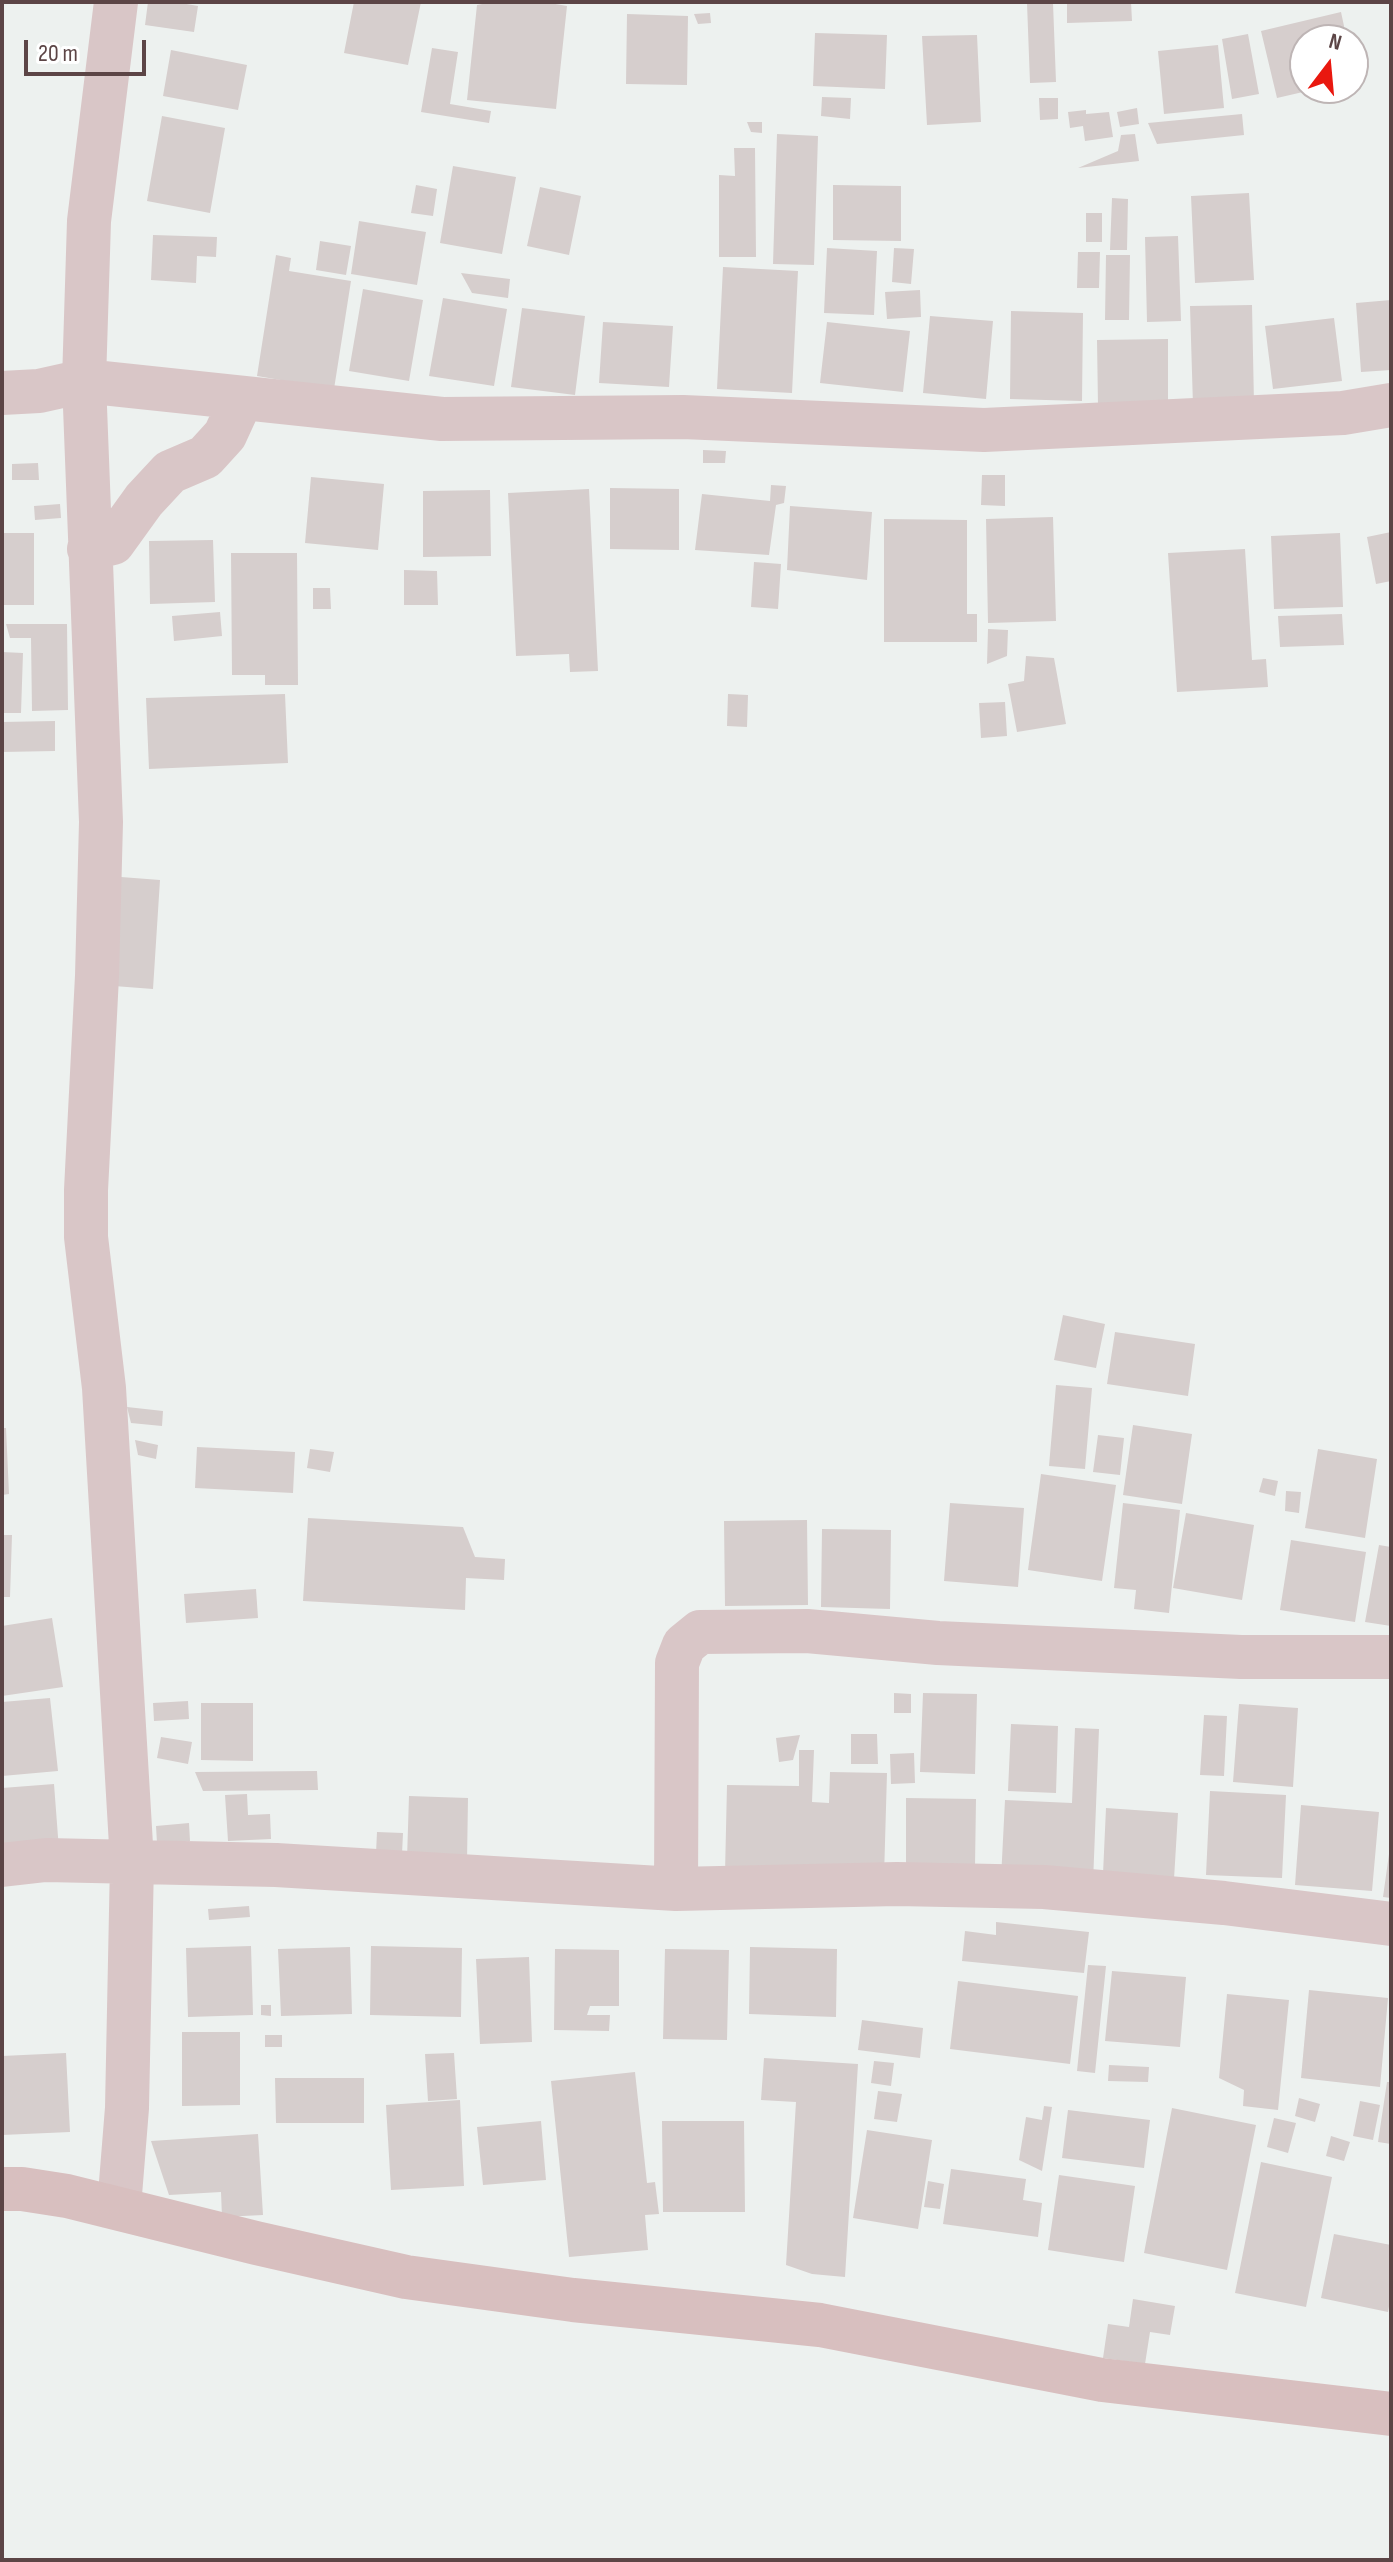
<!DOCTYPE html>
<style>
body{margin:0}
#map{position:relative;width:1393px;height:2562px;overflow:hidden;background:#edf1ef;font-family:"Sofia Sans Condensed",sans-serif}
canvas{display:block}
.frame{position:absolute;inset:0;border:4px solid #5c4546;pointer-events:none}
.north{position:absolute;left:1289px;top:24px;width:80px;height:80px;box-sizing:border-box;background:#fff;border:2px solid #beb5b5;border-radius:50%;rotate:16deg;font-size:22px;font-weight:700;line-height:32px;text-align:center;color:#5c4546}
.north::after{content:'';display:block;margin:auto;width:28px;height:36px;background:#e9180f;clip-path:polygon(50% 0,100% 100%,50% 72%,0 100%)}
.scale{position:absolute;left:24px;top:40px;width:122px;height:36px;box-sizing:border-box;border:4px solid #5c4546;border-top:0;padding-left:10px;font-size:24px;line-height:28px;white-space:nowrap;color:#5c4546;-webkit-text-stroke:6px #fff;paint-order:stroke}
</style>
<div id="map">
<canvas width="1393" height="2562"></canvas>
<div class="frame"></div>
<div class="north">N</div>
<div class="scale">20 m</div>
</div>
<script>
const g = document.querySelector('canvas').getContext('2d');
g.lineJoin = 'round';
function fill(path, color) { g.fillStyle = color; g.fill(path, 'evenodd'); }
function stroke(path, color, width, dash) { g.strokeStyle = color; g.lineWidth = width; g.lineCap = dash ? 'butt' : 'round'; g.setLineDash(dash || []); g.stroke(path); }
const building = new Path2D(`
 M148,2H175L198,6L194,32L145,25Z
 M354,2H421L408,65L344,53Z
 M493,2H544L567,6L556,109L467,100L477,5Z
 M1067,2H1131L1132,21L1067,23Z
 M1027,3H1053L1056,82L1030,83Z
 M1341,12L1347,40H1305V88L1316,89L1277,98L1261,31Z
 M710,13L711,23L698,24L694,14Z
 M627,14L688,16L687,85L626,84Z
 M815,33L887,35L885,89L813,86Z
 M1248,34L1259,94L1232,99L1222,39Z
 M977,35L981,122L927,125L922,36Z
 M1218,45L1224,108L1164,114L1158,51Z
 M432,48L458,52L450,104L491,111L489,123L421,112Z
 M171,50L247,65L238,110L163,96Z
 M822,97L851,98L850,119L821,116Z
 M1039,98H1058V119L1040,120Z
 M1137,108L1139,124L1120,127L1117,112Z
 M1086,110V114L1109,112L1113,137L1085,141L1083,126L1070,128L1068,112Z
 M1242,114L1244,135L1157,144L1148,123Z
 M162,116L225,128L210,213L147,201Z
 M747,122H762V133L751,132Z
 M777,134L818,136L814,265L773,264Z
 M1135,134L1139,161L1078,168L1118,151L1121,135Z
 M734,148H755L756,257H719V175L735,176Z
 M453,166L516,177L502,254L440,243Z
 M416,185L437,189L433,216L411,213Z
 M833,185L901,186V241L833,240Z
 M540,187L581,196L569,255L527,246Z
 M1249,193L1254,280L1195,283L1191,196Z
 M1112,198L1128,199L1127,250H1110Z
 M1086,213H1102V242H1086Z
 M359,221L426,232L417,285L351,274Z
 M153,235L217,237L216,257L197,256L196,283L151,280Z
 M1178,236L1181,321L1147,322L1145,237Z
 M320,241L351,246L346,275L316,270Z
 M827,248L877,251L874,315L824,313Z
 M894,248L914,249L911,284L892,282Z
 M1078,252H1100L1099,288H1077Z
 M276,255L291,258L289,271L351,281L334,389L257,376Z
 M1106,255H1130L1129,320H1105Z
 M723,267L798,271L792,393L717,389Z
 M461,273L510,279L508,298L472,293Z
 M363,289L423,300L409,381L349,371Z
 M920,290L921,317L887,319L885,292Z
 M443,298L507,309L494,386L429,376Z
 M1391,300V370L1361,372L1356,303Z
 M1252,305L1254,404L1193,406L1190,306Z
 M522,308L585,316L575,395L511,387Z
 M1011,311L1083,313L1082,401L1010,399Z
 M930,316L993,321L986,399L923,393Z
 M1334,318L1342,381L1273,389L1265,326Z
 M603,322L673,326L669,387L599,383Z
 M827,322L910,331L903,392L820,383Z
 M1168,339V405L1098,406L1097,340Z
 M703,450L726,451L725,463H703Z
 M38,463L39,480H12V464Z
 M982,475H1005V506L981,505Z
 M311,477L384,484L378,550L305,543Z
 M771,485L786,486L784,503L776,505L769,555L695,550L702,494L770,501Z
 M610,488L679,489V550L610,549Z
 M589,489L598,671L570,672L569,654L516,656L508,493Z
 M490,490L491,556L423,557V491Z
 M60,504L61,518L35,520L34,506Z
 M790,506L872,512L867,580L787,570Z
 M1053,517L1056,621L988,623L986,519Z
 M884,519L967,520V614H977V642H884Z
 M1391,532V581L1376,584L1367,537Z
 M2,533H34V605H2Z
 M1340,533L1343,607L1274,609L1271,536Z
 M213,540L215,602L150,604L149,541Z
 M1245,549L1252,660L1266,659L1268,687L1177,692L1168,553Z
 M231,553H297L298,685H265V675H232Z
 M754,562L781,564L778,609L751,607Z
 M404,570L437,571L438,605H404Z
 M313,588H330L331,609H313Z
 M220,612L222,636L174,641L172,616Z
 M1342,614L1344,645L1280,647L1278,616Z
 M6,624H67L68,710L32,711L31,638H10Z
 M988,629L1008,630L1007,656L987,664Z
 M2,652L23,653L21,713H2Z
 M1026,656L1054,658L1066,724L1017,732L1008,684L1024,681Z
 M285,694L288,763L149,769L146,698Z
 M728,694L748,695L747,727L727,726Z
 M1005,702L1007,736L981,738L979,703Z
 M55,721V751L2,752V722Z
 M121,877L160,880L153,989L114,986Z
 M1063,1315L1105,1324L1096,1368L1054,1360Z
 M1115,1332L1195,1344L1188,1396L1107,1384Z
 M1056,1385L1092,1388L1085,1469L1049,1466Z
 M127,1407L163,1411L162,1426L131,1423Z
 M1133,1425L1192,1434L1182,1504L1123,1495Z
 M2,1428H6L9,1494L2,1495Z
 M1098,1435L1124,1438L1120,1475L1093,1472Z
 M135,1440L158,1445L156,1459L138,1455Z
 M197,1447L295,1452L293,1493L195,1488Z
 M310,1449L334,1452L330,1472L307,1468Z
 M1318,1449L1377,1459L1365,1538L1305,1528Z
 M1041,1474L1116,1485L1102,1581L1028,1570Z
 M1263,1478L1278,1481L1275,1496L1259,1492Z
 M1286,1491L1301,1492L1299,1513L1285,1511Z
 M950,1503L1024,1508L1018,1587L944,1581Z
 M1123,1503L1180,1510L1169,1613L1134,1609L1136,1590L1114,1588Z
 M1186,1513L1254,1525L1242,1600L1173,1588Z
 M308,1518L463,1527L475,1557L505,1559L504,1580L466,1578L465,1610L303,1601Z
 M807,1520L808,1605L725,1606L724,1521Z
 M822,1529L891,1530L890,1609L821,1607Z
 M2,1535H12L10,1597H2Z
 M1291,1540L1366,1552L1355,1622L1280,1610Z
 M1379,1545L1391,1547V1626L1365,1622Z
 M256,1589L258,1618L186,1623L184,1594Z
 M52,1618L63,1687L2,1696V1626Z
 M894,1693L911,1694V1713H894Z
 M923,1693L977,1694L975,1774L920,1772Z
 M50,1698L58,1771L2,1776V1702Z
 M188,1701L189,1719L154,1721L153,1703Z
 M201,1703H253V1761L201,1760Z
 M1239,1704L1298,1708L1293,1787L1233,1782Z
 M1204,1715L1227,1716L1224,1776L1200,1775Z
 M1011,1724L1058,1726L1056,1793L1008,1791Z
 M1075,1728L1099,1729L1093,1883L1001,1879L1005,1800L1072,1803Z
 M851,1734H877L878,1764H851Z
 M800,1735L793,1760L779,1762L776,1738Z
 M161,1737L192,1742L188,1764L157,1758Z
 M799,1750H814L812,1802L829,1803L830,1772L887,1773L884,1877L725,1873L727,1785L799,1786Z
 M914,1753L915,1783L891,1784L890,1754Z
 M317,1771L318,1790L203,1791L195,1772Z
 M54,1784L59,1850L2,1854V1788Z
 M1210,1791L1286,1795L1282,1878L1206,1875Z
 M247,1794L248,1815L270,1814L271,1839L228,1841L225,1795Z
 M409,1796L468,1798L467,1861L407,1859Z
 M906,1798L976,1799L975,1866L906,1865Z
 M1301,1805L1379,1812L1372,1891L1295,1885Z
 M1106,1808L1178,1813L1174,1879L1103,1874Z
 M189,1823L190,1841L157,1843L156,1826Z
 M377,1832L403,1833L402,1854L376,1853Z
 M1389,1854H1391V1898L1383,1897Z
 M249,1906L250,1917L209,1920L208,1909Z
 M996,1922L1089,1932L1084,1973L962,1961L965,1931L996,1935Z
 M251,1946L253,2015L188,2017L186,1948Z
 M371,1946L462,1948L461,2017L370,2015Z
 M350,1947L352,2014L281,2016L278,1949Z
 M750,1947L837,1949L836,2017L749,2014Z
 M555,1949L619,1950V2006H590L587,2015H610L609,2031L554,2030Z
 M665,1949L729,1950L727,2040L663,2039Z
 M529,1957L532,2042L480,2044L476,1959Z
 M1088,1965L1106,1966L1095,2073L1077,2071Z
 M1112,1971L1186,1977L1180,2047L1105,2041Z
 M958,1981L1078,1996L1070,2064L950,2049Z
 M1309,1990L1388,1998L1380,2087L1301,2078Z
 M1227,1994L1289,2000L1278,2110L1243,2106L1244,2090L1219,2078Z
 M261,2005H271V2016L261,2015Z
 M862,2020L923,2028L920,2058L858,2050Z
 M182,2032H240V2105L182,2106Z
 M265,2035H282V2047H265Z
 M66,2053L70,2132L2,2135V2056Z
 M454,2053L457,2099L428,2101L425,2054Z
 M764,2058L858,2064L845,2277L812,2274L786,2265L796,2102L761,2100Z
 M874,2061L894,2063L891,2086L871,2083Z
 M1109,2065L1149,2067L1148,2082L1108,2081Z
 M635,2072L647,2183L655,2182L659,2214L645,2215L648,2250L569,2257L551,2081Z
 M275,2078H364V2123H276Z
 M1387,2082H1391V2144L1378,2142Z
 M878,2091L902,2094L897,2122L874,2119Z
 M1299,2098L1320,2104L1315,2122L1295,2116Z
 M460,2100L464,2186L391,2190L386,2105Z
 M1360,2101L1380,2105L1373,2140L1353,2136Z
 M1044,2106L1052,2107L1042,2171L1019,2160L1026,2117L1042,2120Z
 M1172,2108L1256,2125L1227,2270L1144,2253Z
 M1068,2110L1150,2120L1144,2168L1062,2158Z
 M1274,2118L1296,2123L1288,2153L1267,2147Z
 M541,2121L546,2180L483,2185L477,2127Z
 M662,2121H744L745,2212H663Z
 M867,2130L932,2140L918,2229L853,2218Z
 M258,2134L263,2215L222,2217L221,2192L169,2195L151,2141Z
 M1331,2136L1350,2142L1344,2161L1326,2156Z
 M1261,2162L1332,2177L1306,2307L1235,2293Z
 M951,2169L1026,2179L1023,2200L1042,2203L1038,2237L943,2224Z
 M1059,2175L1135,2186L1124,2262L1048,2250Z
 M928,2181L944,2184L940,2209L924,2207Z
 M1334,2234L1391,2245V2295L1388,2312L1321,2298Z
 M1133,2299L1175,2306L1170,2335L1150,2332L1145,2364L1103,2358L1108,2324L1129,2327Z`);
const street = new Path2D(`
 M116,2L89,221L84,381L101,822L97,976L86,1190V1237L104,1388L132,1862L127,2108L119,2207
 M2,393L39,391L84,381L442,419L683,417L984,430L1343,413L1391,405
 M89,549L113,543L144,500L170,472L205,457L225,435L242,398
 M2,1865L46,1860L276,1865L676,1889L897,1884L1044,1887L1224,1903L1391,1924
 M676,1889L677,1663L684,1645L700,1632L807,1631L938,1643L1241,1657H1391`);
const secondary = new Path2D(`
 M2,2189H22L67,2196L256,2243L406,2277L573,2300L820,2325L1102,2380L1391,2414`);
fill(building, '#d6cecd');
stroke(street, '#d9c6c7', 44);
stroke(secondary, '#d8bfbf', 44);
</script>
